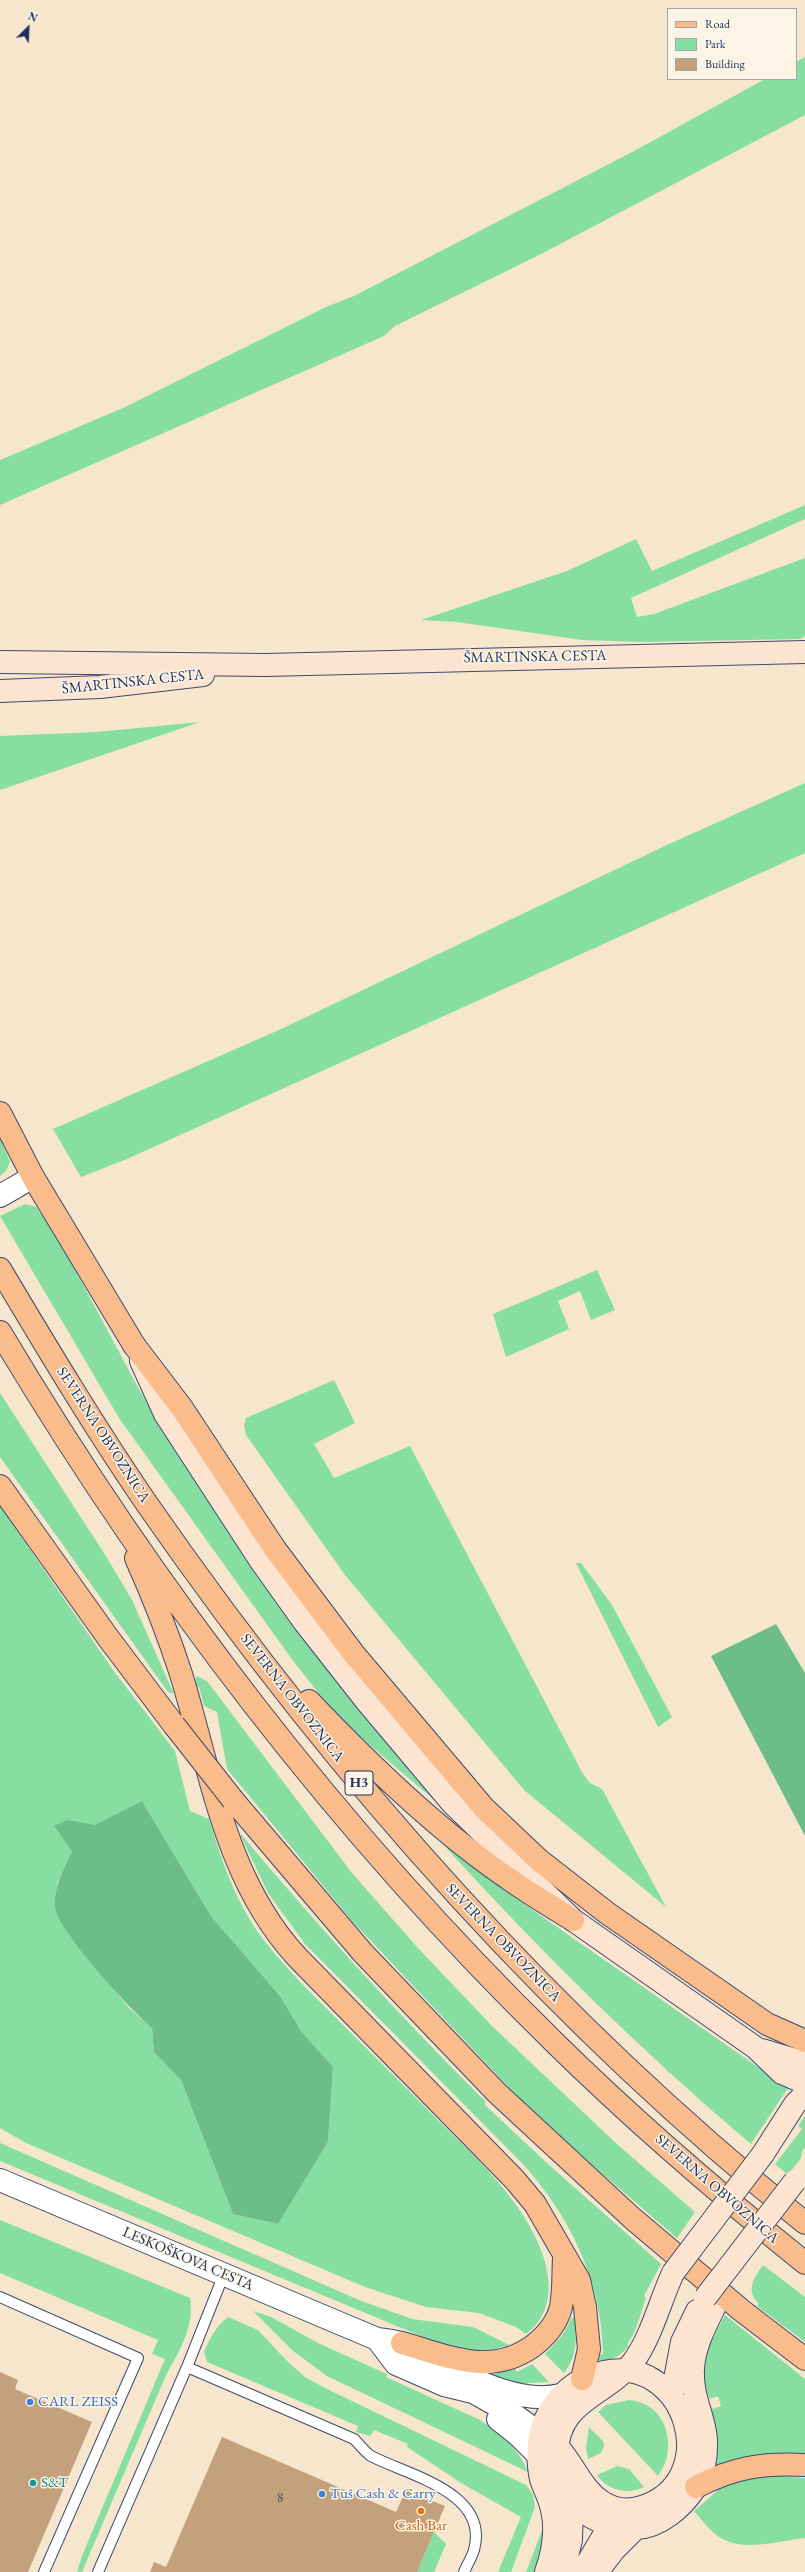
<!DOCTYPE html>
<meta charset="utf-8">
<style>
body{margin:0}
#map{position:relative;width:805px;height:2572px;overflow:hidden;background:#f6e6cd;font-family:"EB Garamond",serif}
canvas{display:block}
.legend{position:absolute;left:667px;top:8px;width:130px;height:72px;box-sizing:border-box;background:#fcf5e5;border:1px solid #a2a6af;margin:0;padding:5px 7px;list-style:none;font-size:12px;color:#1b2f5e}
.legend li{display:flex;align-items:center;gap:8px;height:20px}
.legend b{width:20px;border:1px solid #a2a6af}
.north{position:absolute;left:8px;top:8px;width:40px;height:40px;-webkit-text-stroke:3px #fcf5e5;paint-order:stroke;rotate:24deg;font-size:11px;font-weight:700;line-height:16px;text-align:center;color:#1b2f5e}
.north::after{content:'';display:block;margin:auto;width:14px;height:18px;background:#1b2f5e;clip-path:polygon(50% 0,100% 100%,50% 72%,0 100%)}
</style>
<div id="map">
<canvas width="805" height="2572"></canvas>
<ul class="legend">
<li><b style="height:5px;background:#f9bc8a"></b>Road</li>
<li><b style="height:11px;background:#86dea3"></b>Park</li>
<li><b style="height:11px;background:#c4a17d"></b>Building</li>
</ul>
<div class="north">N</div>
</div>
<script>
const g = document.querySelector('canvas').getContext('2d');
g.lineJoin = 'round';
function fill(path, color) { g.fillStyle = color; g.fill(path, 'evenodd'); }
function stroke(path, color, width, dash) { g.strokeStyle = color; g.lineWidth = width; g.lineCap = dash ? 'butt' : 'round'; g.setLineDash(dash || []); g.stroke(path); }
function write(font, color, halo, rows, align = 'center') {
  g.font = font + ' "EB Garamond",serif'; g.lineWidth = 3; g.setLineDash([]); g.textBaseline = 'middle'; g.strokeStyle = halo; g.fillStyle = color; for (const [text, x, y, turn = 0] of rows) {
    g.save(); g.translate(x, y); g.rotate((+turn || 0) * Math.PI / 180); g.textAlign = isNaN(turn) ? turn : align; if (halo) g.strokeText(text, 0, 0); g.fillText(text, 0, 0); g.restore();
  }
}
const green = new Path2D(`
 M805,57V115L543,253L395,326L384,336L0,505V460L123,408L326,307L354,296L636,150L765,79H796V62Z
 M805,505V519L631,598L637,617L654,614L805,558V636L800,639L643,642L582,640L457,622L421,620L567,571L636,539L652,571Z
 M200,722L0,790V736L97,732Z
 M805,783V853L127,1159L81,1177L53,1129L279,1030L669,844Z
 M0,1138L10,1162L6,1171L0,1176Z
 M25,1204L36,1207L57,1236L141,1393L176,1450L436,1798L433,1799L337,1717L291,1658L119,1418L0,1216Z
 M597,1270L615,1310L591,1320L580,1291L558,1301L569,1329L506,1357L493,1314Z
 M334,1380L355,1423L314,1444L334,1478L410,1446L583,1774L590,1783L602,1789L666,1907L524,1790L345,1575L246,1435L244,1425L246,1418Z
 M0,1393L104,1553L132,1600L174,1694L168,1692L0,1457Z
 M0,1506L113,1670L175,1751L190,1811L209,1819C222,1862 236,1903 263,1939C287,1970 315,1997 343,2025C378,2060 413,2095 448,2130C482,2164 519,2199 538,2243C552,2274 556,2312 526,2334L516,2327L479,2313L426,2307L365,2287L26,2143L0,2128ZM142,1801L211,1916L280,1996L301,2031L333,2067L328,2142L278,2224L233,2214L181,2080L154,2052L152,2028L129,2008L69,1935L57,1884L72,1851L68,1820L95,1826Z
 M576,1563H581L612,1605L672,1717L658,1727Z
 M197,1676L207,1681L352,1873L417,1947L492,2026L618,2145L695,2212L677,2238L591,2164L517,2096L353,1922L227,1769L217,1712L204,1706L199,1687H196L194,1682Z
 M239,1832C318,1926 399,2016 486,2102L484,2104L548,2164L661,2264L644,2296L646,2298L635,2331L627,2345L629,2346C622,2354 610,2363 599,2360L600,2355L603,2354C602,2281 569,2214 521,2162L305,1944L268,1893Z
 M449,1846L524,1904L788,2088L751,2144C643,2053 543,1954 447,1849Z
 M805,2116V2149L803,2148L801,2158L788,2175L775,2164L802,2129L798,2126Z
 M0,2143L359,2300L412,2319L473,2327L509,2345L495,2349L480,2350L479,2354L440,2344L0,2161Z
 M0,2220L190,2298C195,2326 179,2352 166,2375L82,2572H77L82,2556L165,2359L152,2354L158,2340L0,2273Z
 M763,2265L805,2297V2342L757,2306L759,2304C745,2290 754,2278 763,2265Z
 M253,2311L271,2317L320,2344L387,2374L386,2377L480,2420C502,2434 518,2448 528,2472L327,2376L293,2351Z
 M725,2315L805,2379V2456L758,2454L715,2467L708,2407L711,2406L713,2409L721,2406L718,2396L710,2399C696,2370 710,2341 725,2315Z
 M228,2317L258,2330L287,2361L305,2377L325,2388L526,2485L533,2495L535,2507L511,2572H498L521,2517L461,2483L407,2447L408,2444L374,2430L370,2436L356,2432L358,2426L207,2362L204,2352C210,2338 216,2326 228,2317Z
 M572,2317L575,2318C576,2338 578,2356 564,2373L545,2354L562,2336Z
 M532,2364L549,2382L528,2383L527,2386L493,2377L494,2374L515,2369L517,2372Z
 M629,2400C667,2403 679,2448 658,2476L598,2412L606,2405Z
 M589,2427L603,2441L604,2446L601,2453L588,2459L586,2448Z
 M617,2466L629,2469L644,2487C628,2495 608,2491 597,2475Z
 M764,2475L805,2478V2538C777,2541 739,2554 715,2534C707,2527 700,2518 694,2511L717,2491L715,2488Z
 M543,2528V2542L536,2572H526Z
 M434,2532L446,2544L434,2572H417Z`);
const forest = new Path2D(`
 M776,1624L805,1673V1836L711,1656Z
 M142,1801L211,1916L280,1996L301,2031L333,2067L328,2142L278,2224L233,2214L181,2080L154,2052L152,2028C132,2011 56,1930 55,1906C54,1886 64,1869 72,1851L54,1826L68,1820L95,1825Z`);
const building = new Path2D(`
 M0,2372L18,2380L15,2389L92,2422L28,2572H0Z
 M222,2437L396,2512L406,2490L445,2506L417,2572H150L154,2562L166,2567Z`);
const service = new Path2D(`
 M0,2297L138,2358L44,2572
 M187,2367L354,2439C359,2444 365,2452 371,2456C407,2475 490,2492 474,2550C472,2557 467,2565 464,2572
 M98,2572L187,2367L224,2274`);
const tertiary = new Path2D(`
 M0,1196L33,1177
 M0,2180L377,2339C385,2340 393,2341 401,2343C412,2346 423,2354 434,2360C471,2378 518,2405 561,2395
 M377,2339L396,2364L444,2385L473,2392L516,2416L554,2444
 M498,2419L517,2434L549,2466`);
const secondary = new Path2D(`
 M0,662L266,665L805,652
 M0,691L100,687L203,675
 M141,1361L165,1414L260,1560L305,1623L367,1702L452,1803L573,1920L756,2048L782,2073L805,2083
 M762,2050L805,2063
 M763,2154L795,2104L805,2094
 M673,2273C660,2301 651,2338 633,2362C605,2397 557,2400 557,2455C557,2460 555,2468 557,2473C563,2507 603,2530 636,2528C660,2527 683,2507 695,2488C700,2482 702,2473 704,2465C713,2424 691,2406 693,2369C694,2347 705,2326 715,2306
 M672,2395L682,2342L697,2311
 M546,2572C553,2552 557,2531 552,2510C550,2499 544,2489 541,2479C537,2462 538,2437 544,2422C556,2396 576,2378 604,2372C687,2355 724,2480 642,2507C629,2511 614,2510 602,2502C581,2488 574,2464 557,2446
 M563,2572L571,2540L572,2503
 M582,2572L610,2525L621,2516
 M597,2572L614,2550L636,2528`);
const primary = new Path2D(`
 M0,1113L33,1177L134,1345`);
const trunk = new Path2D(`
 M0,1269C47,1348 95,1428 147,1504C333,1772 550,2018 805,2223
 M0,1332C153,1589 339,1832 553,2041C633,2120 718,2193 805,2263
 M134,1345L182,1408L275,1549L354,1654L484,1808L539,1860L607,1913L767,2024L805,2041
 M0,1486L109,1639L174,1725
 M136,1558C153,1596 168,1634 181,1674C211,1772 225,1879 297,1957L515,2180L535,2204L579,2280L585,2307L589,2349L582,2379
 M309,1701C368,1763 438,1831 509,1879C530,1894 552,1907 573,1920
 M233,1800L363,1953L497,2093L632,2218L741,2310L805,2359
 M402,2343C448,2356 490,2377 533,2346C546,2336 557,2323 561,2307C564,2291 563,2274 564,2258
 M696,2487C734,2467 763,2463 805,2465`);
const secondaryBridge = new Path2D(`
 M673,2273L763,2154
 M705,2298L795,2181`);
const trunkBridge = new Path2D(`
 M174,1725L233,1800`);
const markers = [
 [30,2402,4,"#3f7fe0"],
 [33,2483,4,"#0f9aa8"],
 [322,2494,4,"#3f7fe0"],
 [421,2511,4,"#e8710a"]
];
const numberNames = [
 ["8",280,2498]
];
const shields = [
 [359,1783,28]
];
const shieldNames = [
 ["H3",359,1783]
];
const streetNames = [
 ["ŠMARTINSKA CESTA",535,657,-1],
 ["ŠMARTINSKA CESTA",133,682,-6],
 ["SEVERNA OBVOZNICA",103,1435,57],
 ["SEVERNA OBVOZNICA",292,1698,52],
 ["SEVERNA OBVOZNICA",503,1943,46],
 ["SEVERNA OBVOZNICA",717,2189,41],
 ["LESKOŠKOVA CESTA",188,2259,23]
];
const shopNames = [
 ["CARL ZEISS",38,2402],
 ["Tuš Cash & Carry",330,2494]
];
const cultureNames = [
 ["S&T",41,2483]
];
const foodNames = [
 ["Cash Bar",421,2526]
];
fill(green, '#86dea3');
fill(forest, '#6cbd89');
fill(building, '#c4a17d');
stroke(service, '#3c4a6f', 12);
stroke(tertiary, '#3c4a6f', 24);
stroke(secondary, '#3c4a6f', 24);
stroke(primary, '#3c4a6f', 24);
stroke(trunk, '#3c4a6f', 24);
stroke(service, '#fff', 10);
stroke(tertiary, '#fff', 22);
stroke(secondary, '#fde4d0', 22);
stroke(primary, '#f9bc8a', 22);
stroke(trunk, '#f9bc8a', 22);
stroke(secondaryBridge, '#3c4a6f', 24, []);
stroke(trunkBridge, '#3c4a6f', 24, []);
stroke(secondaryBridge, '#fde4d0', 22);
stroke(trunkBridge, '#f9bc8a', 22);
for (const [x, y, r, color] of markers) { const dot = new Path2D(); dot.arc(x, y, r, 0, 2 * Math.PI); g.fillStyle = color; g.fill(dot); stroke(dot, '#fcf5e5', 1.5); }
write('13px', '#454c66', null, numberNames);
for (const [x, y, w] of shields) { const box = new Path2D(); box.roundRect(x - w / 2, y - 12, w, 24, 3); g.fillStyle = '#fcf5e5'; g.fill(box); stroke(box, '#1b2f5e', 1); }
write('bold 14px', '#1b2f5e', null, shieldNames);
write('15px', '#1b2f5e', '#fcf5e5', streetNames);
write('15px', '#366cbe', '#fcf5e5', shopNames, 'left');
write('15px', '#0d838f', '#fcf5e5', cultureNames, 'left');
write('15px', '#c56008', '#fcf5e5', foodNames);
</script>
